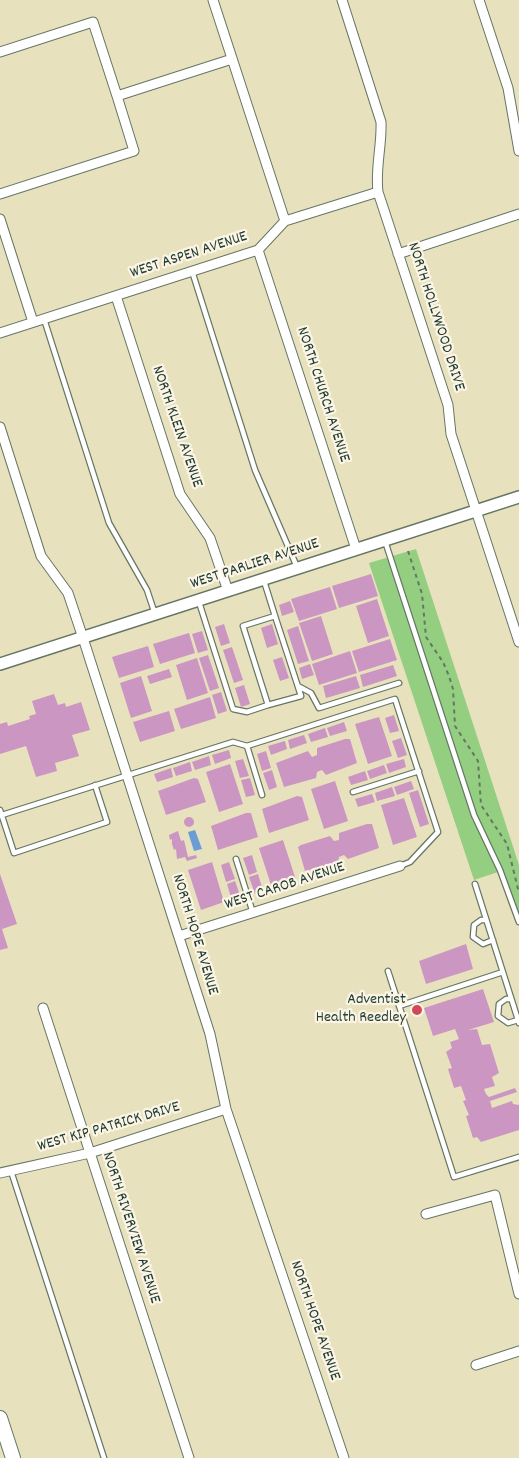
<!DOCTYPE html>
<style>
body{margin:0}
canvas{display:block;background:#e8e1be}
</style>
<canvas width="519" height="1458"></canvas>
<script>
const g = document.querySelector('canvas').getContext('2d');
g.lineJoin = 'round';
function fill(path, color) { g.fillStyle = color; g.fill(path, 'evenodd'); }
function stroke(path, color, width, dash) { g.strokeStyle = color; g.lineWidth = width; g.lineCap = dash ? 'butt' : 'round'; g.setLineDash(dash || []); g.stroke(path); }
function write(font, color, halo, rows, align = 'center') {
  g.font = font + ' Dekko,sans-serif'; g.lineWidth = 4.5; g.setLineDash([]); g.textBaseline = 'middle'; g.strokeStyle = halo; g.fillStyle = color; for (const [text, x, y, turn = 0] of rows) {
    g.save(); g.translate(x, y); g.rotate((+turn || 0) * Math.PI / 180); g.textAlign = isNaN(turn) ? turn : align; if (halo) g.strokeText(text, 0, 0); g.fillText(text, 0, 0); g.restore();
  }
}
const green = new Path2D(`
 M416,549L519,865V915L517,916L501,871L474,880L369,563Z`);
const water = new Path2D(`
 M195,830L202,849L194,851L188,832Z`);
const building = new Path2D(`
 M371,574L378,596L339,608L332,586Z
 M330,587L337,609L299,621L291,599Z
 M377,599L389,636L368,643L356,606Z
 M290,601L294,612L282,616L279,605Z
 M321,616L333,654L312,661L299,623Z
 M224,624L230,643L221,646L215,627Z
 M272,624L278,644L267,648L261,628Z
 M298,626L309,661L298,664L287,630Z
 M202,631L208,650L198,653L192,634Z
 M189,633L195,653L160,664L153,644Z
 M390,639L397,660L359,672L352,651Z
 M148,646L154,667L119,678L112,657Z
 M232,647L243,680L234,683L223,650Z
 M350,651L357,673L319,685L312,664Z
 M208,655L219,688L210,691L199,658Z
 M282,657L289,678L280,681L273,660Z
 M197,658L208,693L187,700L176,665Z
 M310,664L314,675L302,679L299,668Z
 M393,665L397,676L363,687L360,675Z
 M169,669L172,677L150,684L147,676Z
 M141,676L152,711L131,718L120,683Z
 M356,676L360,688L326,698L323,686Z
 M244,685L250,704L241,707L235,688Z
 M221,692L227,711L218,714L212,695Z
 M54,694L58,705L65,703L66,707L81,702L90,730L72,735L79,756L55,763L57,771L36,777L26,746L0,754V724L7,722L8,726L30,719L29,716L36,714L32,701Z
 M210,697L216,718L181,729L174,709Z
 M169,711L175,731L140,742L133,722Z
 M394,715L399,731L390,733L385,718Z
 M379,717L392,756L368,764L355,724Z
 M344,722L347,731L330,736L327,728Z
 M325,728L328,737L311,742L308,734Z
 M304,735L307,743L290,749L288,740Z
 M401,738L407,755L398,758L392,741Z
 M345,739H350L357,763L326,775L322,770L317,772L316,778L284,787L276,763L308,751L312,757L317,755V748Z
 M285,741L287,749L271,755L268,746Z
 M229,750L231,758L215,764L212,755Z
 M266,751L271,768L262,771L257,754Z
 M209,756L211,765L195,770L192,762Z
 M243,759L249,776L240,778L235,761Z
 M404,759L406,767L389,773L386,764Z
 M190,762L192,771L176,776L173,768Z
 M230,764L243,804L219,812L206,772Z
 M384,765L387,773L370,779L367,771Z
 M171,768L173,777L157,782L154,774Z
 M272,770L277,787L269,790L263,773Z
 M365,771L368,780L351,785L348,777Z
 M194,778L198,779L206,802L166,815L158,791Z
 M250,778L255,795L246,797L241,780Z
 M335,781L348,821L324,829L311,789Z
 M411,781L414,789L397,795L394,787Z
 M392,787L395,796L377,801L375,793Z
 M418,790L429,824L420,827L409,793Z
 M372,794L375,802L358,807L355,799Z
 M297,796L302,797L309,820L269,833L262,809Z
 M404,798L417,837L393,845L381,805Z
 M246,813H251L258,837L218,850L211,826Z
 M184 822a5 5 0 1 1 10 0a5 5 0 1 1-10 0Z
 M367,824H372L379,848L348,859L344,855L339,857L338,862L305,871L298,847L301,845L330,836L334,841L339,840V833Z
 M178,831L181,841L184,840L188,857L196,855L197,858L187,861L185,857L177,859L176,849L174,850L172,844V839L170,840L169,835Z
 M283,840L296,880L272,888L259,848Z
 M252,855L257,872L249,875L243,858Z
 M212,862L224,902L201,910L188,870Z
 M229,862L235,879L226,882L221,865Z
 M0,874L17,924L2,929L8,948L0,950Z
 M258,874L263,891L255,894L249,877Z
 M235,881L241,898L232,901L227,884Z
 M466,944L473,969L426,984L419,961Z
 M483,989L494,1022L468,1030L477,1029L482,1045L490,1044L499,1073L492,1077L495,1086L484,1089L486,1094L489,1097L515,1088L517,1092L490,1101L492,1108L512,1101L513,1104L519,1105V1130L481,1142L477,1137L473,1138L466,1116L469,1115L463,1101L466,1100L461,1086L454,1088L448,1069L452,1068L446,1052L452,1048L450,1042L459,1039L455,1029L433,1036L424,1008Z`);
const path = new Path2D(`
 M408,551L422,594L426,637L443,662L449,676L453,689L455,726L478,761L481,805L507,844L519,893`);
const service = new Path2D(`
 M192,271L255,470L297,567
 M44,319L109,523L147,590L155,614
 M385,541L474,815L500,870L519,922
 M264,581L275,616L243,626L268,705L301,696L275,616
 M199,602L233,709L247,712L268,705
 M298,686L311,693L319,708L399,683
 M247,746L262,795
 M353,792L419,771
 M0,810L14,853L107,822L95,785
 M2,815L233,742L247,746L395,699L438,832L410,862L400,866
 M236,859L253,913
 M475,884L519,1023
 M486,920H481L474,925L473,937L483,944L493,940
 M388,971L454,1177L519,1157
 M511,999H506L499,1004L498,1016L508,1023L518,1020
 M399,1006L503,972
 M11,1171L104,1458`);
const minor = new Path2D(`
 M213,0L285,221
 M342,0L381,122C382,146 375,168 378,192L448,405L451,434L519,642
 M479,0L508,88L519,151
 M0,52L93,22L117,96
 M0,194L134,151L117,96L232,59
 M0,219L33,322
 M258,250L356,549
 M398,254L519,214
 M116,296L180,494L210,538L228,591
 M0,333L258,250L285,221L378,192
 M0,427L41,556L68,593L83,638L210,1034L226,1109L344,1458
 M179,936L400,866
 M43,1008L189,1458
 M0,1173L90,1153L226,1109
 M426,1214L495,1195L519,1294
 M476,1365L519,1351`);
const tertiary = new Path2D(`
 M0,664L519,497`);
const primary = new Path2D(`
 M0,1418L13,1458`);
const markers = [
 [417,1010,6,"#d1495b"]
];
const streetNames = [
 ["WEST ASPEN AVENUE",189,256,-18],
 ["NORTH HOLLYWOOD DRIVE",435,317,72],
 ["NORTH CHURCH AVENUE",322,395,72],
 ["NORTH KLEIN AVENUE",176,427,71],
 ["WEST PARLIER AVENUE",255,565,-18],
 ["WEST CAROB AVENUE",285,887,-18],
 ["NORTH HOPE AVENUE",194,935,73],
 ["WEST KIP PATRICK DRIVE",109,1128,-16],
 ["NORTH RIVERVIEW AVENUE",130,1228,72],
 ["NORTH HOPE AVENUE",314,1321,71]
];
const poiNames = [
 ["Adventist",406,1001],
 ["Health Reedley",406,1019]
];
fill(green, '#94ce81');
fill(water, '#6a9dd6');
fill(building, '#cc96c2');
stroke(service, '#657664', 7);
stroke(minor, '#657664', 11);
stroke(tertiary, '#657664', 14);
stroke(primary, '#657664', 16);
stroke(path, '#657664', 2, [4, 4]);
stroke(service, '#fff', 4.5);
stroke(minor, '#fff', 9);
stroke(tertiary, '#fff', 11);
stroke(primary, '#fff', 14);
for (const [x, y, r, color] of markers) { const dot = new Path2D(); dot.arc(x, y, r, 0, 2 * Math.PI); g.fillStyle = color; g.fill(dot); stroke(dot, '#fcf5e5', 2); }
write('16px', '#1f3d34', '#fcf5e5', streetNames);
write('16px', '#1f3d34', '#fcf5e5', poiNames, 'right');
</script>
